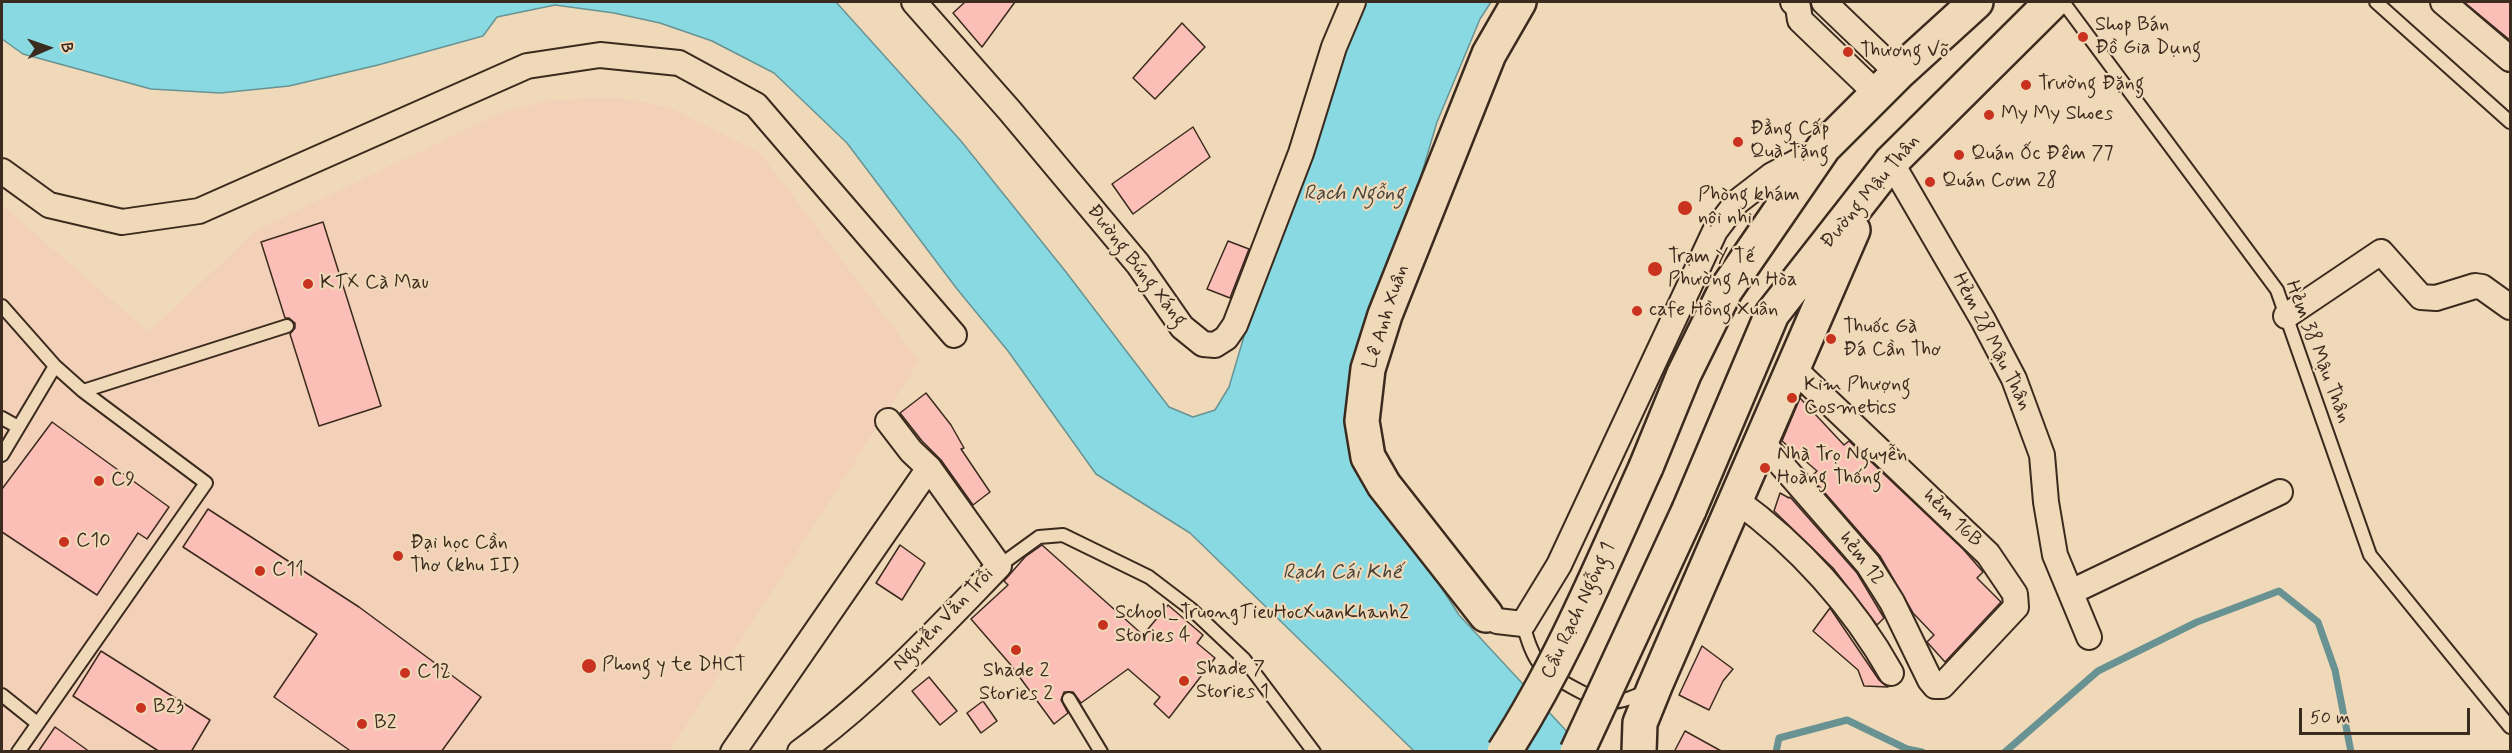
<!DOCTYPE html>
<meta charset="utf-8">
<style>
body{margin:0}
#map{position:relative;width:2512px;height:753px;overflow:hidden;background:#f0d9b8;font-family:Mynerve,sans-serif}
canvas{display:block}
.frame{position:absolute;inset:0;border:3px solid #3b2a1e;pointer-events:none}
.north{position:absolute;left:18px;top:18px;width:60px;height:60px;-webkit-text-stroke:4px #f0d9b8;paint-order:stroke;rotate:88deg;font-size:16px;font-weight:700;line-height:24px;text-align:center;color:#3b2a1e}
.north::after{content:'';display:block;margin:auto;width:21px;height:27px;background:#3b2a1e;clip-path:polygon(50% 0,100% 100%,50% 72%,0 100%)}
.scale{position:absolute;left:2299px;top:708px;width:171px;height:27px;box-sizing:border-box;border:3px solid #3b2a1e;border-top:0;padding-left:8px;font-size:18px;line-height:21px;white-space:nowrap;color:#3b2a1e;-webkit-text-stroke:4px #f0d9b8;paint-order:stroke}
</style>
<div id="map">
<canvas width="2512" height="753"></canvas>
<div class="frame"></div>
<div class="north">B</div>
<div class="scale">50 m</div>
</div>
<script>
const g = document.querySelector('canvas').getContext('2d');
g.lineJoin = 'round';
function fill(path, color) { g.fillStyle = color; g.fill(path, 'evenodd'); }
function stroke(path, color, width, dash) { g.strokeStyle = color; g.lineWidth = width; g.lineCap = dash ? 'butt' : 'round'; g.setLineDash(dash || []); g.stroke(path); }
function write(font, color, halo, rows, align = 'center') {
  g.font = font + ' Mynerve,sans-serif'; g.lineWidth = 4.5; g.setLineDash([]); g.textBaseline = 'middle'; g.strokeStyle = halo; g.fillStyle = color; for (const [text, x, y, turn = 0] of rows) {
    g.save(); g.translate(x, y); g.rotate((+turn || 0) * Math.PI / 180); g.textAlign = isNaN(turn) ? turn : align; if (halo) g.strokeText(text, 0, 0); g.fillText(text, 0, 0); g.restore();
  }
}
const built = new Path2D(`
 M616,97L669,107L760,153L919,361L670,751H2V205L149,332L255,231L500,113L552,100Z`);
const water = new Path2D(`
 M2,2H836L961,141L1066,272L1169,407L1193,417L1215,410L1229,387L1253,306L1362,2H1491L1480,19L1437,122L1409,216L1364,467L1459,615L1585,751H1414L1190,533L1096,474L1008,351L957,289L847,143L774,73L712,41L660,23L614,13L555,5L497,17L483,36L378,65L289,86L220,93L151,89L23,54L2,39Z`);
const stream = new Path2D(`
 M1776,752L1779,738L1847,720L1907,749L1922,752
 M2005,752L2098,671L2197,622L2279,591L2318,622L2335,670L2351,752`);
const building = new Path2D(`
 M965,2H1015L982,47L953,13Z
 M2464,2H2511V41Z
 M1182,23L1205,47L1155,99L1133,78Z
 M1193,127L1210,157L1133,214L1112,184Z
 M323,222L381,406L319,426L290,334L295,328V323L289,318H285L261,242Z
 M1228,241L1249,249L1230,298L1207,289Z
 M926,393L951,425L964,448L961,449L990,492L973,505L941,460L922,441L900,413Z
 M1800,398L1844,445L1849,441L1963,549L1983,572L1977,578L2001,602L1945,662L1927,642L1934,635L1913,613L1880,556L1811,477L1817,471L1782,441Z
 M52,422L169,507L147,539L138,533L97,595L2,532V489Z
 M1780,493L1789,498L1790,497L1857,573L1884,618L1877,625L1833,568L1774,511Z
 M208,509L359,607L481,697L441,752H352L274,697L317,634L183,547Z
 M900,545L925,563L902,600L876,583Z
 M1042,545L1143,635L1168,605L1203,635L1197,643L1215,658L1169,718L1154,704L1160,697L1128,669L1081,703L1073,692H1064L1061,700L1068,713L1054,724L1010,664L971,619L1008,585L1004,581L1025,557Z
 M1830,608L1879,680L1888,687L1864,686L1858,670L1813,631Z
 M1702,646L1733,669L1723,681L1709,710L1679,695Z
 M101,651L210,720L191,752H160L73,696Z
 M929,677L957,711L940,725L912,691Z
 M983,701L997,721L981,733L967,713Z
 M55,727L90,752H38Z
 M1685,731L1723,752H1674Z`);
const lane = new Path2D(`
 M2063,2L2277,290L2370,555L2510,727
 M2376,2L2510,122
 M2,306L55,366L83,391L287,326
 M2,418L18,427
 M2,455L55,366
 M999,566L1039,537L1063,535L1149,577L1191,609L1244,659L1314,752
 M1523,624C1527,638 1532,656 1542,667C1552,677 1594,701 1608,702C1619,703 1638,696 1648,690
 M2,695L37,723
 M1069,699L1101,752
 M18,752L206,483L83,391`);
const street = new Path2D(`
 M914,2L1010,111L1138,264L1182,327L1203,344L1215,345L1226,338L1235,325L1301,153L1334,47L1353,2
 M1793,2L1798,7L1800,20L1877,94
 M1824,2L1898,73
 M2443,2L2510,59
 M1891,162L1983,320L2014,379L2042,455L2046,502L2055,555L2089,637
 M2,171L49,205L122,222L199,211L527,66L600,55L679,63L756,105L954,335
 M2286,316L2381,252L2421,297L2436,298L2475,286L2482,287L2510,307
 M888,421L911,451L929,468
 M1761,441L1868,564L1892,602L1930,680L1935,686H1942L2016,607L2015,594L1988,554L1793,368
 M1736,500C1798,545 1853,605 1891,673
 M2071,592L2280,492
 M1486,615L1497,621L1523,624L1559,565L1715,231L1737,202L1772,175L1821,149
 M733,752L929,468L999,566C936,631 874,698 800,752`);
const secondary = new Path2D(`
 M1646,467L1684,374L1725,291L1824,147L1898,73L1976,2
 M1689,510L1772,314L1891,162L2052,2
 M1486,615L1384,485L1368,457L1362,421L1368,369L1385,315L1489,54L1519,2
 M1639,752L1640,723L1655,686L1853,230`);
const secondaryBridge = new Path2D(`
 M1504,752C1562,662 1602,564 1646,467
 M1577,752L1689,510`);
const markers = [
 [2083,37,6,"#c8321e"],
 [1848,52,6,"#c8321e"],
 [2026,85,6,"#c8321e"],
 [1989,115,6,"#c8321e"],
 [1738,142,6,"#c8321e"],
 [1959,155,6,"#c8321e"],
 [1930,182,6,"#c8321e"],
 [1685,208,8,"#c8321e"],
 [1655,269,8,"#c8321e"],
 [308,284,6,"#c8321e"],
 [1637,311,6,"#c8321e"],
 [1831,339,6,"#c8321e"],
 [1792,398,6,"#c8321e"],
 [1765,468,6,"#c8321e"],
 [99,481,6,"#c8321e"],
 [64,542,6,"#c8321e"],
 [398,556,6,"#c8321e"],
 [260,571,6,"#c8321e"],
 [1103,625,6,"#c8321e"],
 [1016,650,6,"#c8321e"],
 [589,666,8,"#c8321e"],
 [405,673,6,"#c8321e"],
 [1184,681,6,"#c8321e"],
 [141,708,6,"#c8321e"],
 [362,724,6,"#c8321e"]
];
const poiNames = [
 ["Shop Bán",2095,26],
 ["Đồ Gia Dụng",2095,49],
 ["Thương Võ",1860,52],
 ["Trường Đặng",2038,85],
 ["My My Shoes",2001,115],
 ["Đẳng Cấp",1750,130],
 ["Quà Tặng",1750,153],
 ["Quán Ốc Đêm 77",1971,155],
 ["Quán Cơm 28",1942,182],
 ["Phòng khám",1698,196],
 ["nội nhi",1698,219],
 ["Trạm Y Tế",1668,258],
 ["Phường An Hòa",1668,281],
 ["KTX Cà Mau",320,284],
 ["cafe Hồng Xuân",1649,311],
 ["Thuốc Gà",1843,328],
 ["Đá Cần Thơ",1843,351],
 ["Kim Phượng",1804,386],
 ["Cosmetics",1804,409],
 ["Nhà Trọ Nguyễn",1777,456],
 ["Hoàng Thống",1777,479],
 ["C9",111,481],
 ["C10",76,542],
 ["Đại học Cần",410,544],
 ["Thơ (khu II)",410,567],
 ["C11",272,571],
 ["School_TruongTieuHocXuanKhanh2",1115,614],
 ["Stories 4",1115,637],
 ["Phong y te DHCT",602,666],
 ["Shade 7",1196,670],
 ["Stories 1",1196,693],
 ["Shade 2",1016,672,"center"],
 ["Stories 2",1016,695,"center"],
 ["C12",417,673],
 ["B23",153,708],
 ["B2",374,724]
];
const streetNames = [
 ["Đường Mậu Thân",1871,192,-50],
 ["Đường Búng Xáng",1136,266,52],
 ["Lê Anh Xuân",1387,317,-72],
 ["Hẻm 28 Mậu Thân",1991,342,63],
 ["Hẻm 38 Mậu Thân",2317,352,69],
 ["hẻm 16B",1952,519,44],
 ["hẻm 12",1861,559,52],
 ["Cầu Rạch Ngỗng 1",1579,611,-65],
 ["Nguyễn Văn Trỗi",944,620,-46]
];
const waterNames = [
 ["Rạch Ngỗng",1354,195],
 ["Rạch Cái Khế",1342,574]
];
fill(built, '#f3d1b8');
fill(water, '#88d9e1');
stroke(water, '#699393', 1.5);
stroke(stream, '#699393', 7);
fill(building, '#fbbfb7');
stroke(building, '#3b2a1e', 1.5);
stroke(lane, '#3b2a1e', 16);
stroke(street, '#3b2a1e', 28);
stroke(secondary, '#3b2a1e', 38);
stroke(lane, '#f0d9b8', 12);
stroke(street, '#f0d9b8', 24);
stroke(secondary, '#f0d9b8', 33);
stroke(secondaryBridge, '#3b2a1e', 38, []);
stroke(secondaryBridge, '#f0d9b8', 33);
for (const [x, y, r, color] of markers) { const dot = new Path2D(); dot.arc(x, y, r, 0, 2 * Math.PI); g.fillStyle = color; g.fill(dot); stroke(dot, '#f0d9b8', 2); }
write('20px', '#3b2a1e', '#f0d9b8', poiNames, 'left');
write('20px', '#3b2a1e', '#f0d9b8', streetNames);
write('italic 21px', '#47443b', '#f0d9b8', waterNames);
</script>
